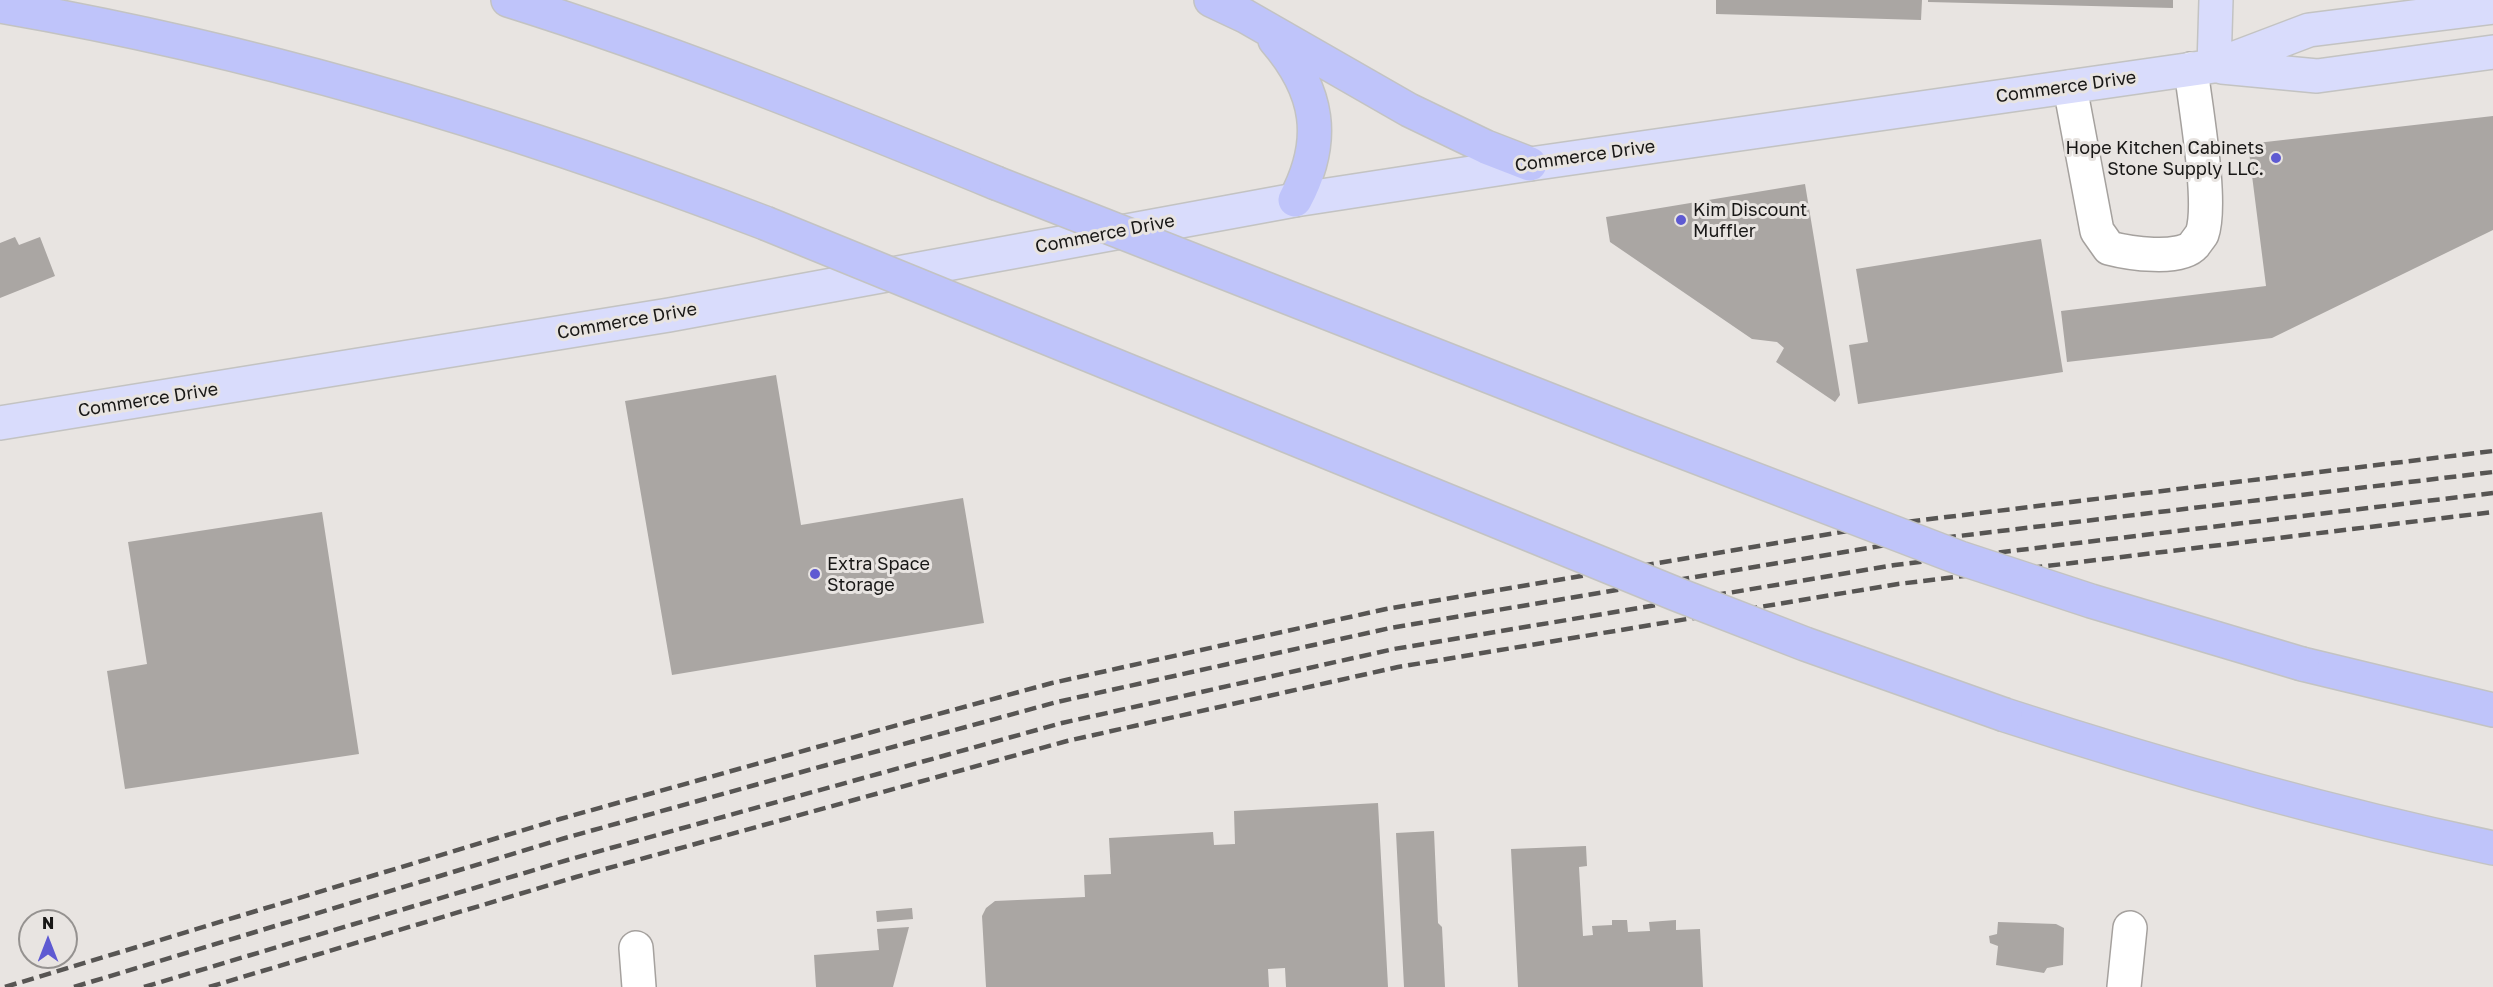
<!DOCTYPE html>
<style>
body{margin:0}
#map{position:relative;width:2493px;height:987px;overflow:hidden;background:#e8e4e1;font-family:"Golos Text",sans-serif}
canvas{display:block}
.north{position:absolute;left:18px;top:909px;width:60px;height:60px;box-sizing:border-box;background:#e8e4e1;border:2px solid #959290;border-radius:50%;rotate:0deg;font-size:16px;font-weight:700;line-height:24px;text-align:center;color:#181716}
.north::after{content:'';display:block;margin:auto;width:21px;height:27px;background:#5e5ad2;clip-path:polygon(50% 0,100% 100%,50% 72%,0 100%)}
</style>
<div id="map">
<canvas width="2493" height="987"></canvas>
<div class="north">N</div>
</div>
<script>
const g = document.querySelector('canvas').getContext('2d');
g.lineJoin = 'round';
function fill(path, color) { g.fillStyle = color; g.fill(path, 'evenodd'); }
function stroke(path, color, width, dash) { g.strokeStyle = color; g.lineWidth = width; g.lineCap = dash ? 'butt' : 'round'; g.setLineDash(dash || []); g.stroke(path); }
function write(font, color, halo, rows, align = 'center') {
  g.font = font + ' "Golos Text",sans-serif'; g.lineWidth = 6; g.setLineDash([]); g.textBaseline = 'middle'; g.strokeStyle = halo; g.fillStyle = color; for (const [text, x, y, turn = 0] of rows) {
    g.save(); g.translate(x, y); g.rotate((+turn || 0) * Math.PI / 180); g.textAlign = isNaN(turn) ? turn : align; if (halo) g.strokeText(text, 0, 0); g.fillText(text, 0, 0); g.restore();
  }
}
const building = new Path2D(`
 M1716,0H1922L1921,20L1716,14Z
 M1928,0H2173V8L1928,2Z
 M2493,116V230L2272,338L2067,362L2061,311L2266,286L2248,144Z
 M1805,184L1840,395L1835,402L1776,362L1784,348L1777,342L1752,339L1610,242L1606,217Z
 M15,237L19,245L40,237L55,276L0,298V243Z
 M2041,239L2063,372L1858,404L1849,345L1868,342L1856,269Z
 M776,375L801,525L963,498L984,623L672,675L625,401Z
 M322,512L359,754L125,789L107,671L147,664L128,542Z
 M1378,803L1388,987H1286L1285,968L1268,969L1269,987H986L982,916L986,908L995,901L1085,897L1084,875L1111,874L1109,838L1213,832L1214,845L1235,844L1234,811Z
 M1434,831L1438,923L1442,927L1445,987H1404L1396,833Z
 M1586,846L1587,866L1579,867L1583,936L1593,935L1592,926L1612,925V920H1627L1628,932L1650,931L1649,922L1676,920V930L1700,929L1703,987H1518L1511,849Z
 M912,908L913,919L877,922L876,911Z
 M1998,922L2056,924L2064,928L2063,965L2047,968L2044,973L1996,965L1998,946L1990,943L1989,936L1997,934Z
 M909,927L893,987H816L814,955L879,950L877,929Z`);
const minor = new Path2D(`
 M2070,87L2097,231L2109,248C2128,253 2180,261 2194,245C2196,242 2200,237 2202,234C2213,203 2195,105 2191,69
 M636,948L639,987
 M2124,987L2130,928`);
const major = new Path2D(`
 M2214,66L2216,0
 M2222,67L2317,76L2493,52
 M0,423L669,315L1295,200L1530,164L2214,66L2309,30L2493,7`);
const highway = new Path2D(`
 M508,0C674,52 835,117 996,183
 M1211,0L1245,16L1409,110L1486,147L1530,164
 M0,6C263,51 517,128 765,223
 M1275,40C1319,91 1327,140 1295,200
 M2302,664L2493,710
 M2005,715C2165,767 2328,813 2493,848`);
const rail = new Path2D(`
 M5,987L560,819L810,749L1052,683L1386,609L1889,524L2493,451
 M74,987L565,838L816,768L1057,702L1390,628L1892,544L2493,472
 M144,987L571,859L1062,723L1394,649L1895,565L2493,493
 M209,987L576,877L1067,741L1398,667L1898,584L2493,512`);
const highwayBridge = new Path2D(`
 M996,183L1631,432L1960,558L2091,601L2302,664
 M765,223L1676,594L1805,644L2005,715`);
const markers = [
 [2276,158,6,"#5e5ad2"],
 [1681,220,6,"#5e5ad2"],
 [815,574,6,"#5e5ad2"]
];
const streetNames = [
 ["Commerce Drive",2066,87,-8],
 ["Commerce Drive",1585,156,-8],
 ["Commerce Drive",1105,234,-11],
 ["Commerce Drive",627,321,-10],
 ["Commerce Drive",148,400,-9]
];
const poiNames = [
 ["Hope Kitchen Cabinets",2264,148,"right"],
 ["Stone Supply LLC.",2264,169,"right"],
 ["Kim Discount",1693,210],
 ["Muffler",1693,231],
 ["Extra Space",827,564],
 ["Storage",827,585]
];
fill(building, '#aaa6a3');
stroke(minor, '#a5a19e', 36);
stroke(major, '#c3c3c2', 36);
stroke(highway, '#c3c3c2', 36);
stroke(minor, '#fff', 33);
stroke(major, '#d9dcfc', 33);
stroke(highway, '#bfc4fa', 33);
stroke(rail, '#575553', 4.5, [12, 6]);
stroke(highwayBridge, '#c3c3c2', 36, []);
stroke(highwayBridge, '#bfc4fa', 33);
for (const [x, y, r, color] of markers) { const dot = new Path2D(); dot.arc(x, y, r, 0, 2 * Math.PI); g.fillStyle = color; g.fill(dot); stroke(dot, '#e8e4e1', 2); }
write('18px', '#181716', '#e8e4e1', streetNames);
write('18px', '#181716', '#e8e4e1', poiNames, 'left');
</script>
